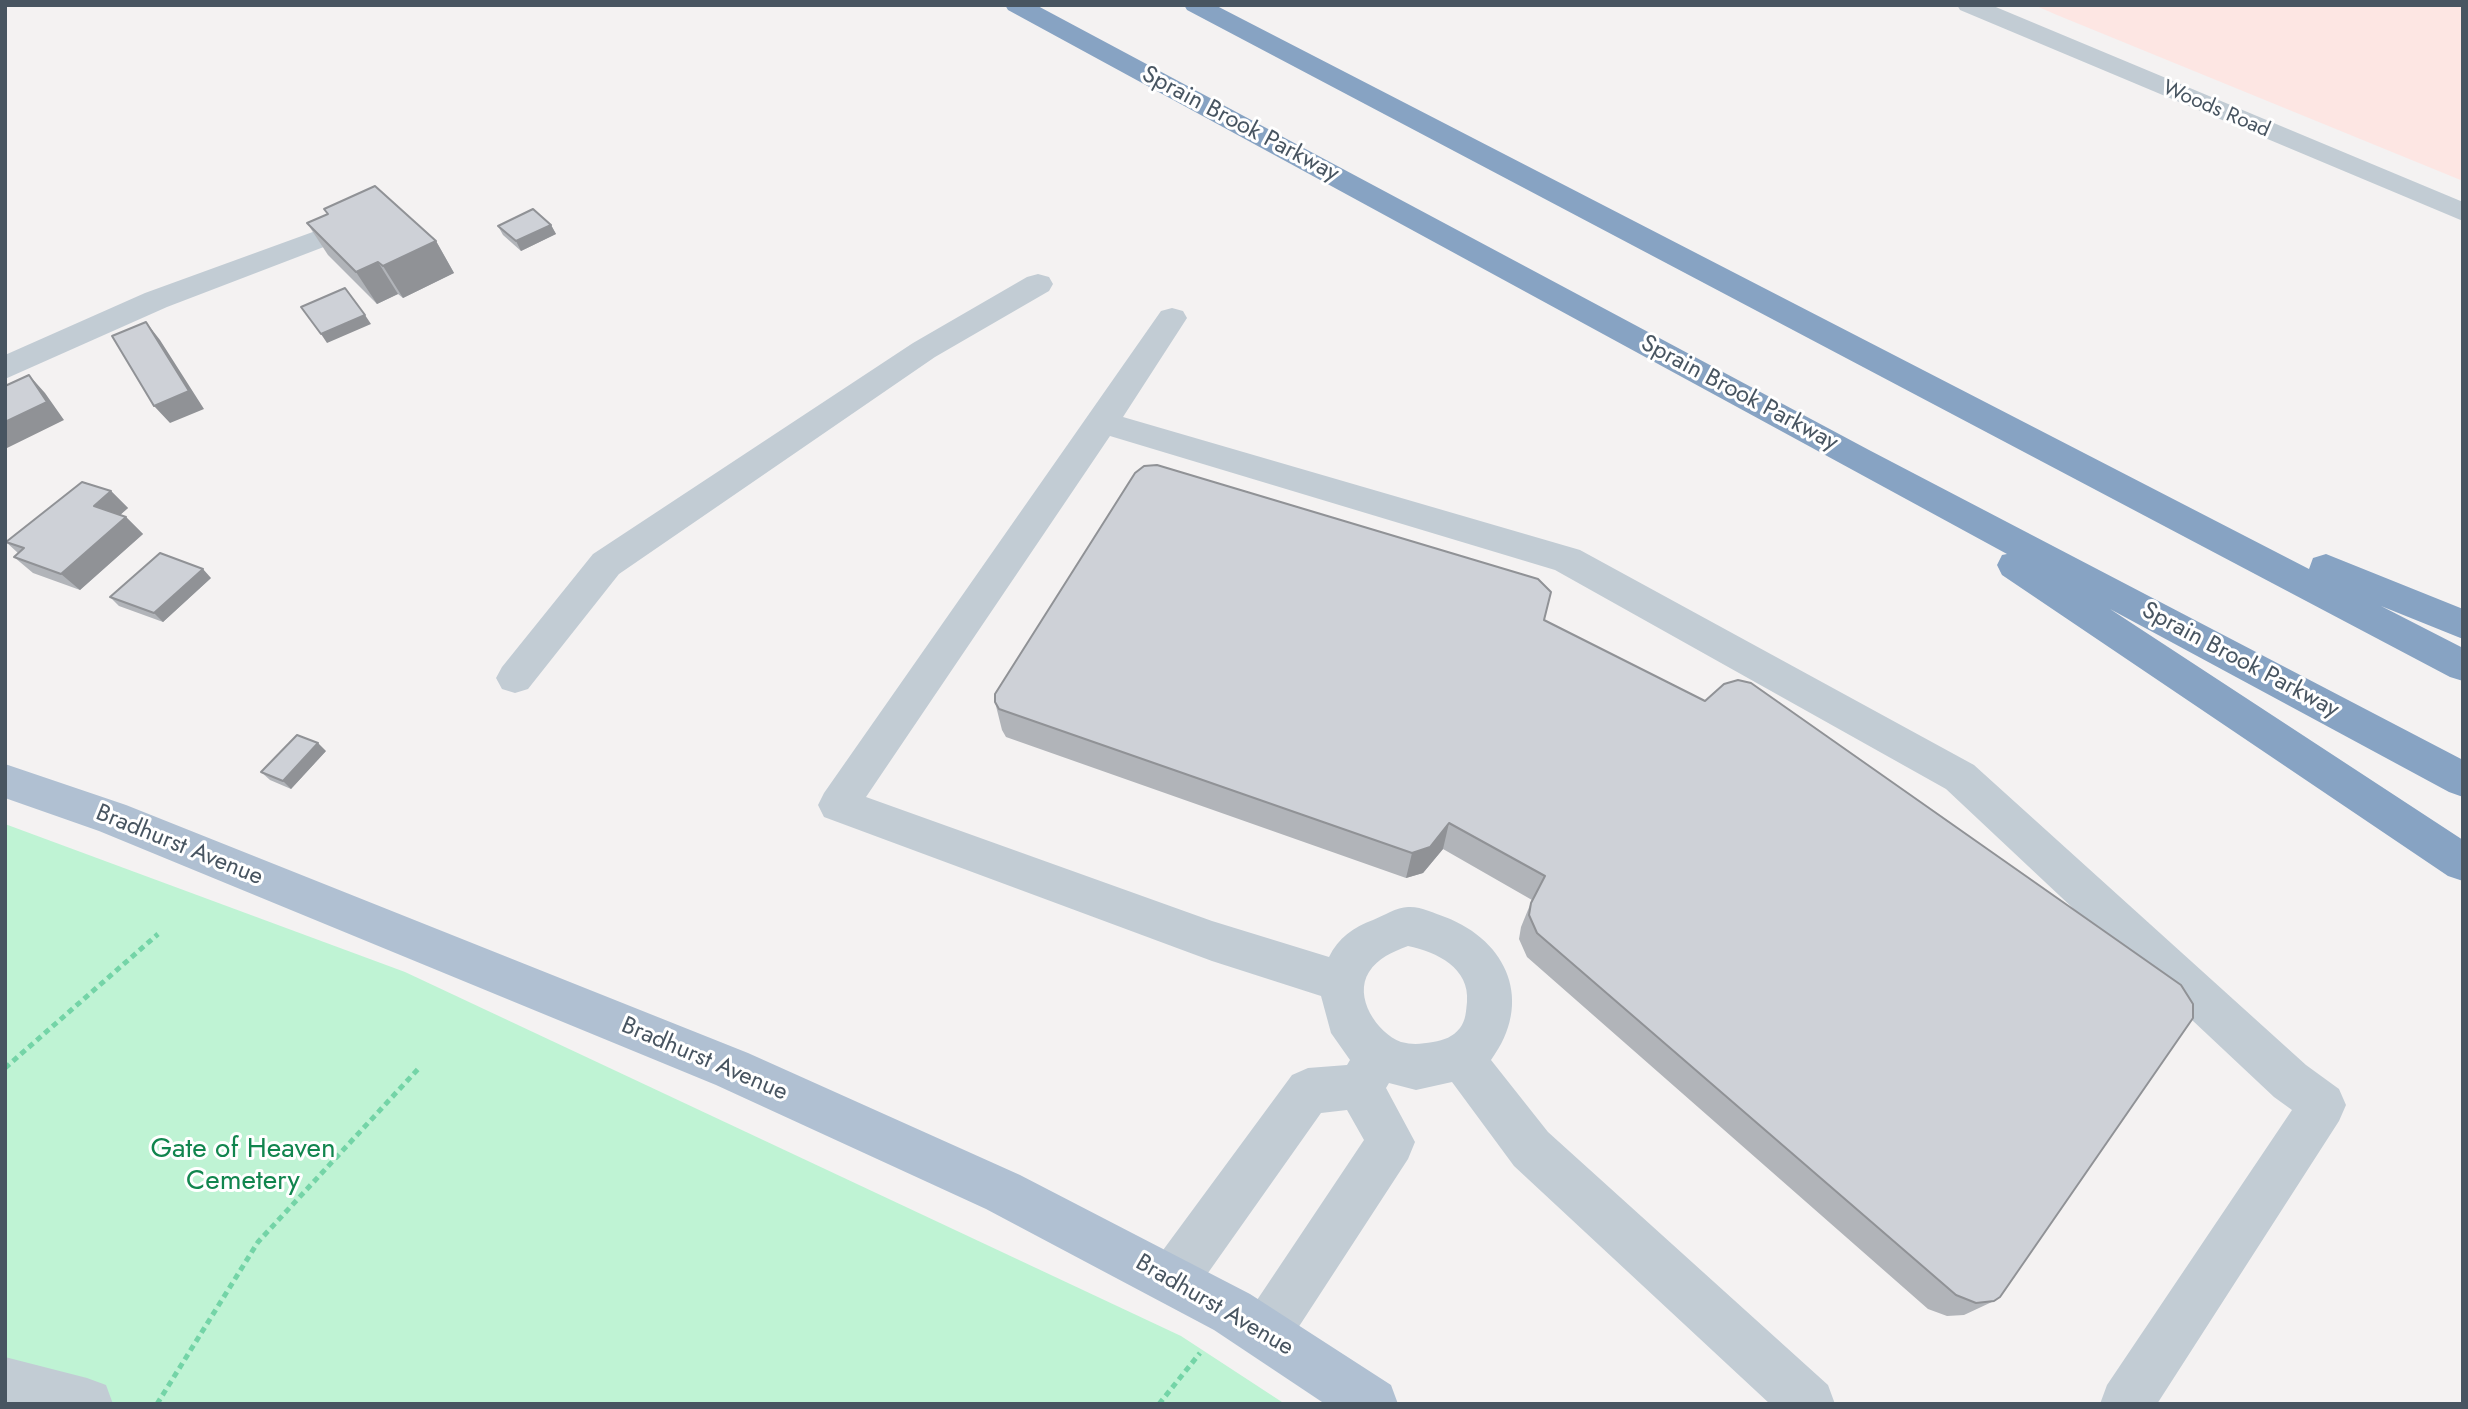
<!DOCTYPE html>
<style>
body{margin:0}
#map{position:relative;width:2468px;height:1409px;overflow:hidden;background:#f4f2f2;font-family:Jost,sans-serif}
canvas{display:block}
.frame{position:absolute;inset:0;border:7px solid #485561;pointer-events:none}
</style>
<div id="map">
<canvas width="2468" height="1409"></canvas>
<div class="frame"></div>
</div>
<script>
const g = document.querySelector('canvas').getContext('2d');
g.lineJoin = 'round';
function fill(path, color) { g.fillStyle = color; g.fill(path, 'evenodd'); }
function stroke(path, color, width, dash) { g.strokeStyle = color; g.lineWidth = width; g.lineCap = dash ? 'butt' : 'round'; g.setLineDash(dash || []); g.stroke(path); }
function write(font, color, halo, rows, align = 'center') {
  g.font = font + ' Jost,sans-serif'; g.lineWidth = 6; g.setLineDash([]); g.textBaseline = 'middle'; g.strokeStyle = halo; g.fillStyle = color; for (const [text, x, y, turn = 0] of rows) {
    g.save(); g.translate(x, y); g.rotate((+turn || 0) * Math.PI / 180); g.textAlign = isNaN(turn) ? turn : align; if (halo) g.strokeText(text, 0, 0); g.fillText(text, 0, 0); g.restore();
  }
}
const medical = new Path2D(`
 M2034,5H2463V181L2057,15Z`);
const green = new Path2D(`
 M5,824L405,972L1181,1336L1285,1404H5Z`);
const path = new Path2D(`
 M5,1068L158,934
 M157,1404L258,1242L419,1068
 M1159,1404L1200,1353`);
const minor = new Path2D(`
 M1957,5H1991L2463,202V221L1960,10Z
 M332,225L342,228L347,234L342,240L167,307L5,379V355L145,293Z
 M1038,274L1049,277L1053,284L1049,291L935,357L619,574L528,689L515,693L502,689L496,678L502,667L593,554L913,343L1027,277Z
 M1172,308L1183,311L1187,318L1123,417L1580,550L1974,765L2306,1065L2339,1089L2346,1105L2339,1121L2157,1404H2100L2107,1385L2292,1110L2274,1097L1946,789L1555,570L1110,436L866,797L1212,921L1329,957C1338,938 1354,927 1373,920C1383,916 1397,907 1408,907C1420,906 1434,913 1445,917C1508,941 1534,1002 1491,1060L1548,1132L1828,1385L1835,1404H1770L1514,1166L1452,1082L1416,1090L1389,1083L1386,1088L1415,1142L1408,1159L1283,1351L1265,1359L1247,1351L1239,1333L1247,1315L1364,1140L1347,1110L1321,1113L1191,1297L1173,1304L1155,1297L1148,1279L1155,1261L1292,1075L1308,1068L1347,1065L1350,1060L1331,1033L1321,996L1212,961L824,817L818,805L824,793L1161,311ZM1408,946C1437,952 1470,968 1467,1002C1466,1011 1466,1020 1460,1028C1453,1037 1444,1040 1433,1042C1421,1044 1413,1045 1401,1042C1377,1033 1353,997 1369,972C1378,958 1392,952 1408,946Z
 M5,1357L87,1378L106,1385L113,1404H5Z`);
const major = new Path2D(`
 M5,764L126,805L748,1053L1020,1175L1250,1294L1391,1385L1398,1404H1325L1214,1330L986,1209L716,1085L99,831L5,798Z`);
const highway = new Path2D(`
 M1005,5H1036L1869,450L2463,760V797L2449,792L2110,609L2463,840V881L2448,876L2002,575L1997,565L2002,555L2007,554L1008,10Z
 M1184,5H1215L2309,569L2313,558L2326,554L2463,609V639L2381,606L2463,648V681L2450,677L1187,10Z`);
const wall = new Path2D(`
 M324,209L436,241L454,273L403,298L398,294L377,304L328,255L307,223L327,214Z
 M551,225L556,234L521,251L503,235L498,226Z
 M111,491L128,508L120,515L126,517L143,534L80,590L33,573L14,557L18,553L6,542Z
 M211,578L163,622L119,606L110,597Z
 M1544,620L1994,1301L1964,1315L1947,1316L1928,1309L1527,957L1519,939L1521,927L1532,900L1443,849L1423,873L1406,878L1006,737L1002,730L995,702Z
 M326,751L291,789L270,780L261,772Z`);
const shadedWall = new Path2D(`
 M551,225L556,234L521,251L516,241Z
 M436,241L454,273L403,298L383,266Z
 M378,262L398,294L377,304L356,272Z
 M365,315L371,324L327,343L321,334Z
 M146,322L160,340L204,409L170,423L154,406Z
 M29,375L45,393L64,420L5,449V422Z
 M111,491L128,508L111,523L94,506Z
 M126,517L143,534L80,590L61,574Z
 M203,569L211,578L163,622L154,613Z
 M318,743L326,751L291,789L283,781Z
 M1449,823L1443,849L1423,873L1406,878L1412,853Z`);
const building = new Path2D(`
 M375,186L436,241L383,266L378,262L356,272L307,223L328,214L324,209Z
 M533,209L551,225L516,241L498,226Z
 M345,288L365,315L321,334L301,307Z
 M146,322L189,391L154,406L112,336Z
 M29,375L47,402L5,422V386Z
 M1157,465L1538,579L1551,592L1544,620L1705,701L1724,684L1738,680L1751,683L2181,985L2193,1004V1018L2000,1297L1994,1301L1976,1303L1956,1295L1537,933L1529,915L1531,903L1545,876L1449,823L1430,847L1412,853L999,709L995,702V694L1135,473L1144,466Z
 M82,482L111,491L94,506L126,517L61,574L14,557L24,548L6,542Z
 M160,553L203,569L154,613L110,597Z
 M297,735L318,743L283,781L261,772Z`);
const farStreetnames = [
 ["Woods Road",2216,110,23]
];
const streetNames = [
 ["Sprain Brook Parkway",1240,125,28],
 ["Sprain Brook Parkway",1739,394,28],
 ["Sprain Brook Parkway",2240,661,28],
 ["Bradhurst Avenue",179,846,22],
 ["Bradhurst Avenue",704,1060,23],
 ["Bradhurst Avenue",1214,1306,30]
];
const nearParknames = [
 ["Gate of Heaven",243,1150],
 ["Cemetery",243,1182]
];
fill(medical, '#fde6e3');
fill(green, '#bff3d4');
stroke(path, '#74d4a7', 5, [6, 4.5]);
fill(minor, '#c2ccd4');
fill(major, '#b0c0d2');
fill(highway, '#87a3c3');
fill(wall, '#b1b4b9');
fill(shadedWall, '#909296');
fill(building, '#ced1d7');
stroke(building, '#909296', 2);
write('21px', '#485561', '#fff', farStreetnames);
write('24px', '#485561', '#fff', streetNames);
write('28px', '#11854e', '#fff', nearParknames);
</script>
